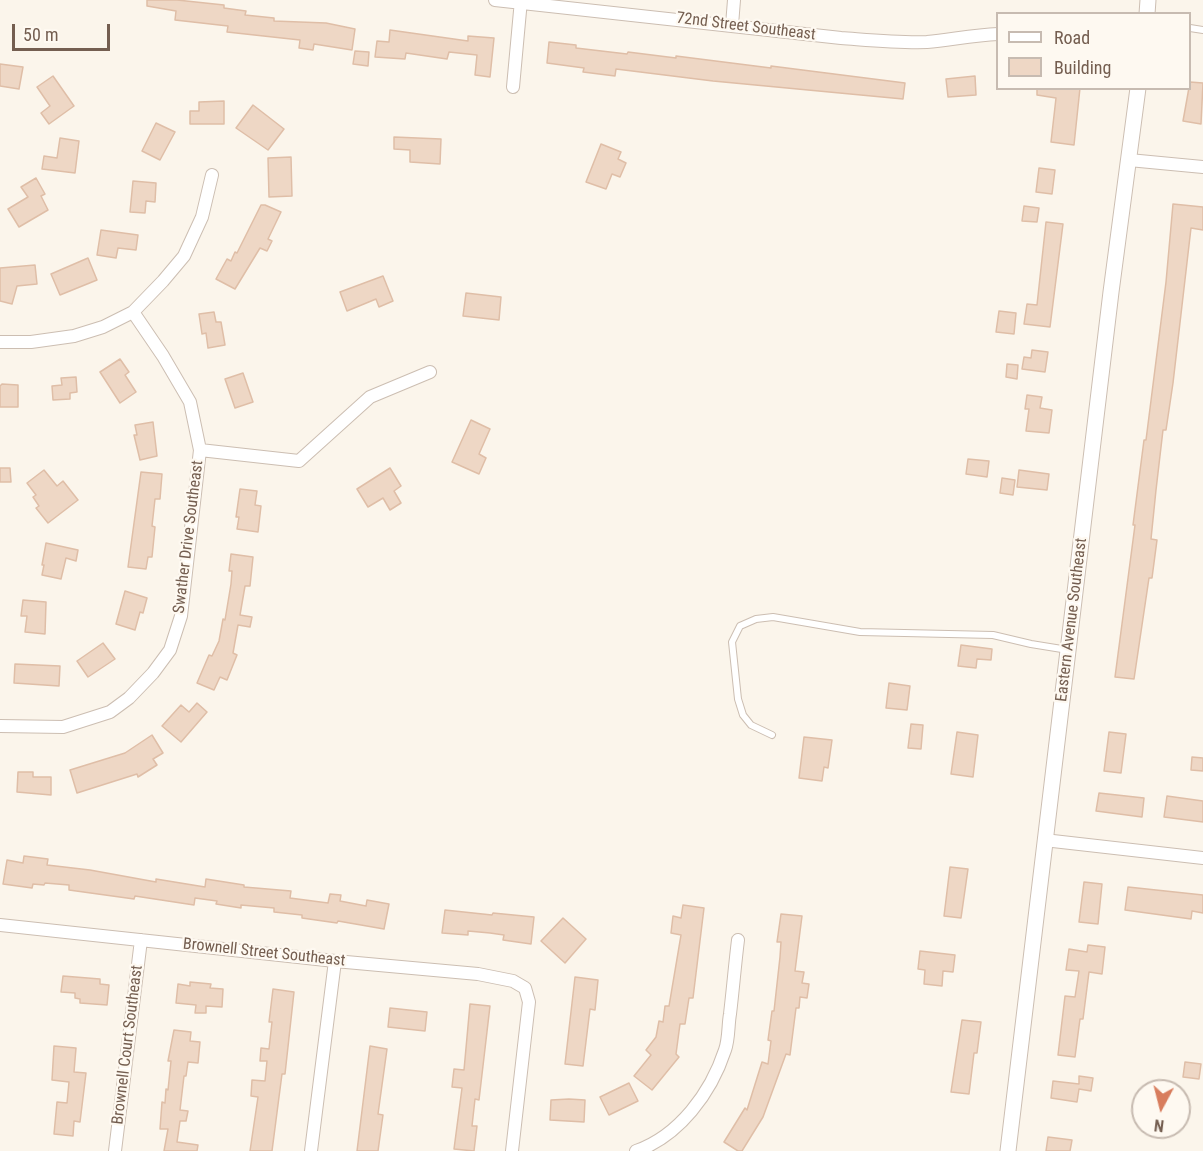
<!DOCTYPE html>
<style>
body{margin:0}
#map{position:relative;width:1203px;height:1151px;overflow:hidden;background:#fbf5eb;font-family:"Roboto Condensed",sans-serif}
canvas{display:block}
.legend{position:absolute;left:996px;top:12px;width:195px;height:78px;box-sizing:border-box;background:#fef9f1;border:2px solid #c7bbb1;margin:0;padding:8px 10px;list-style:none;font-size:18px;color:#745e50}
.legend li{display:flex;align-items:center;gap:12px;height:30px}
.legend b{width:30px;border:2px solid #c7bbb1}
.north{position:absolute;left:1131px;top:1079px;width:60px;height:60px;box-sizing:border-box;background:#fef9f1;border:2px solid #c7bbb1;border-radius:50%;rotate:187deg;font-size:16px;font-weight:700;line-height:24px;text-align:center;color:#745e50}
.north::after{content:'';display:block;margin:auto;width:21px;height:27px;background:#d87d5d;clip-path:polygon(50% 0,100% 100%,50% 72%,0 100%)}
.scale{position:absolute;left:12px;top:24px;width:98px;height:27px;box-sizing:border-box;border:3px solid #745e50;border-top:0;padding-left:8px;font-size:18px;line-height:21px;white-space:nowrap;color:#745e50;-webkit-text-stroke:4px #fef9f1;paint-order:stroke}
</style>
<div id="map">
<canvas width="1203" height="1151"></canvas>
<ul class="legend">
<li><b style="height:8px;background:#fff"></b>Road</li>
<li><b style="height:16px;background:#eed7c5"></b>Building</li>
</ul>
<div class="north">N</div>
<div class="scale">50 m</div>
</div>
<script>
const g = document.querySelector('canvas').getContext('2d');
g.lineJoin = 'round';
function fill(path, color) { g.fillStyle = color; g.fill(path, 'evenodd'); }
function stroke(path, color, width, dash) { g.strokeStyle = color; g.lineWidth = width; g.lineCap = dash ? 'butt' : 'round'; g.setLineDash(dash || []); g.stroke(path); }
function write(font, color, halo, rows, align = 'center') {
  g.font = font + ' "Roboto Condensed",sans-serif'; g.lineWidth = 4.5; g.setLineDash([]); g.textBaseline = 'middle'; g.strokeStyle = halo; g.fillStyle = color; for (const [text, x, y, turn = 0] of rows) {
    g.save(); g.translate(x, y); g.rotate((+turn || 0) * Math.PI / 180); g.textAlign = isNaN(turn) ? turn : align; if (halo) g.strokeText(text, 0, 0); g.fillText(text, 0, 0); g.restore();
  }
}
const building = new Path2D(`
 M147,0H177L224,5V8L246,11L245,15L274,18V21L326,23L355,29L352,50L314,44L313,50L299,48L300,40L227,32L228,26L175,20L176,11L147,6Z
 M390,30L468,41V36L494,38L490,77L475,75L477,55L449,52L447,59L406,53L405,59L375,57L377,41L389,42Z
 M549,42L576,45V48L627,54L628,52L676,58V56L771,68V66L905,83L903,99L713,81L616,69L615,76L583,72L584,68L547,63Z
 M355,51L369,52L368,66L353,64Z
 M0,64L23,67L19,89L0,86Z
 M53,76L74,106L49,124L41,113L50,106L37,87Z
 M975,76L976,95L948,97L946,79Z
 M1190,82L1203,83L1201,124L1183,121Z
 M1037,88H1080L1074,145L1051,142L1056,98L1037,95Z
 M224,101V124H190V111H199V102Z
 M253,105L284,129L268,150L236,128Z
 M156,123L175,132L160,160L142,151Z
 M394,137L441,139L440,164L410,162V150L394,149Z
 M60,138L79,141L75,173L42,169L44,156L57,158Z
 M601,144L621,152L618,159L626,163L620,177L612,174L606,189L586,182Z
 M291,157L292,196L269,197L268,158Z
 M1039,168L1055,170L1052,194L1036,192Z
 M36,178L45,194L41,196L48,210L19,227L8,209L28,197L21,187Z
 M133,181L156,183L155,202L146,201L145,213L130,212Z
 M1173,204L1203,207V230L1191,228L1173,383L1166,430H1163L1156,490L1151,539L1157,540L1152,578H1149L1134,679L1115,677L1135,525H1133L1144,440H1146L1166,282Z
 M261,205H265L281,212L268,239L272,241L267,251L260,248L235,289L216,279L227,259L231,261L235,252L237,253Z
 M1024,206L1039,208L1037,222L1022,221Z
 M1046,222L1063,224L1050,327L1024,324L1027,304L1037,305Z
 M101,230L138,235L136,250L118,248L116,258L97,255Z
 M88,258L97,280L60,295L51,274Z
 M35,265L37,284L17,286L12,304L0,301V268Z
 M383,276L393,301L379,307L376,299L347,311L340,292Z
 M466,293L501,297L499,320L463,316Z
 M999,311L1016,313L1014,334L996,332Z
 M214,312L216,322H221L225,345L208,348L206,333L202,334L199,314Z
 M1032,350L1048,352L1045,372L1022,369L1024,357L1031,358Z
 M120,359L129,372L125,375L136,392L120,403L100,372Z
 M1007,364L1018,365L1017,379L1006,377Z
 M243,373L253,402L235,408L225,379Z
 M76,377L77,392L70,393V399L53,400L52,386L62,385L61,378Z
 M2,384L18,385V407H0V386Z
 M1027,395L1042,397L1040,408L1052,410L1049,433L1026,431L1029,409H1025Z
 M471,420L490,429L479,454L486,458L479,474L452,462Z
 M153,422L157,456L140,460L134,435H137L135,425Z
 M968,459L989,461L987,477L966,474Z
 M0,468H10L11,482H0Z
 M390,468L401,486L394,491L401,503L390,510L383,498L368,507L357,489Z
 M44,470L57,486L63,481L78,500L48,523L36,508L39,506L33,497L36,495L27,483Z
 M1019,470L1049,474L1047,490L1017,487Z
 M141,472L162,474L160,499H155L152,526L155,527L152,557H148L146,569L128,567Z
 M1002,478L1015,480L1013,495L1000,493Z
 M240,489L257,491L255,505L261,506L258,532L237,529L239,517H236Z
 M46,543L78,550L76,561L66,558L61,579L42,575L44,565H42Z
 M231,554L253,557L250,586H245L240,615L252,617L250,627L238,625L233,653L237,655L227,680L220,677L214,690L197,683L209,655L212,656L219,641L223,619L225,620L231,584L232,571H229Z
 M125,591L147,598L143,613L140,612L135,630L116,624Z
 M23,600L46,602L45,634L25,632L27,616H21Z
 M103,643L115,659L88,677L77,661Z
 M961,645L992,649L991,660L977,659L976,668L958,666Z
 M15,664L60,666L59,686L14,683Z
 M889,683L910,686L907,710L886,708Z
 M197,703L207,712L181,742L162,726L181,705L189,712Z
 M911,724L923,725L921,749L908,748Z
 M957,732L978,735L973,777L951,774Z
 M1109,732L1126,734L1121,773L1104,771Z
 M152,735L163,753L153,759L157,765L138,777L137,774L77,793L70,770L125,753Z
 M804,737L832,740L828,768L824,767L822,781L799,778Z
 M1192,757L1203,758V771L1191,770Z
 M18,772H33V777H51V795L17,792Z
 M1099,793L1144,798L1142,817L1096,811Z
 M1167,796L1203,801V822L1164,817Z
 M24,856L48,859L47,865L90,870L156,882V879L205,887L206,879L244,885V887L291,891L290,898L328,903L330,894L341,895L340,901L366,906L367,900L389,904L384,929L338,921L337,923L302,918V915L274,912V908L241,905V908L216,904L217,901L195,898L194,905L135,896L134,899L69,890V885L45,883L44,885L33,884L32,888L3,884L7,860L23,863Z
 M950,867L968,869L961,918L944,916Z
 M1084,882L1102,884L1098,924L1079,922Z
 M1128,887L1203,895V913L1192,911L1191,919L1125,910Z
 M683,905L704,908L693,998H689L685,1024H680L676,1054L679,1057L652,1090L634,1076L651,1055L646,1050L656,1037L659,1021L663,1022L665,1006H669L681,935L671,933L673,916L681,918Z
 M445,910L492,915L493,913L534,917L531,944L503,940L504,935L490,933L468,931V935L442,933Z
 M781,914L802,916L795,971L804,972L802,983L809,984L807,998L800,997L799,1008H796L790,1055L786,1054L763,1117L742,1151H738L724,1142L745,1108L747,1110L762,1062L768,1064L771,1041L768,1040L772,1011H774L780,957L781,942H777Z
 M563,918L586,939L565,963L541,941Z
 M1088,945L1105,947L1102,974L1089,972L1083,1019H1080L1075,1057L1058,1055L1065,996L1075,997L1079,971L1066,970L1069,949L1087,952Z
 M920,951L955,955L953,972L943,971L942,986L924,984L925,970L918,969Z
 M63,976L100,979V984L109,985L107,1005L80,1003V999L75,998V993L61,992Z
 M575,977L598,980L595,1010L590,1009L583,1066L565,1064Z
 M190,982L211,984L210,988L223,989L222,1007L206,1006V1013H195L196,1005L176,1003L178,984L190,986Z
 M273,989L294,992L285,1074H282L272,1151H250L258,1097L251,1096L252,1080L265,1081L267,1061H260L261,1048L269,1049L272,1022H269Z
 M470,1004L490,1006L479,1100L475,1099L472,1126H477L474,1151L454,1149L462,1088L452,1087L454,1069L464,1070Z
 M390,1008L427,1012L425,1031L388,1027Z
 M962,1020L981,1022L977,1053H974L969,1094L951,1092Z
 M174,1030L191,1032L190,1041L200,1042L198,1063L188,1062L186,1076H184L180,1110L188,1111L186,1121H180L177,1142L198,1145L197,1151H164L168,1129H160L162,1102L165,1103L166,1089L168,1090L171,1061H168Z
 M54,1046L76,1048L74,1072L86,1073L80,1122L74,1121L73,1136L54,1134L57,1102L67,1103L69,1082L52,1080Z
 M370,1046L387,1049L378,1114L383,1115L378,1151H357Z
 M1185,1062L1201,1064L1199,1079L1183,1077Z
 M1079,1076L1093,1078L1091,1091L1079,1089L1077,1102L1051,1098L1053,1081L1079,1084Z
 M629,1083L638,1101L609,1115L600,1097Z
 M569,1099L585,1100L584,1122L550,1120L551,1100Z
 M1048,1137L1072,1140L1070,1151H1046Z`);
const service = new Path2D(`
 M1190,28L1203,30
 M772,735L751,725L743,715L738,699L732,642L740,626L756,619L773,617L860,632L993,635L1031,644L1068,650`);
const minor = new Path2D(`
 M495,0L841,38C869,40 898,43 927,42C950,40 973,35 998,34
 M732,25L734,0
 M513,87L521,0
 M1129,160L1203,167
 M0,342H31L74,336L103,327L133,312L163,281L184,256L202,217L212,175
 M200,450L299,461L370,397L430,372
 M0,726L63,727L110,712L129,698L153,673L170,650L181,616L200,450L190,402L163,356L133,312
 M1044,840L1203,858
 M0,925L335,961L478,974L513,981L525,988L529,1002L512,1151
 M115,1151L141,940
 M311,1151L335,961
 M636,1151C679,1136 711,1093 725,1050C729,1039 728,1025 730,1014C733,989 735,964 738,940`);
const tertiary = new Path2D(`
 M1147,14L1148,0
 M1008,1151L1111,292L1138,88`);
const streetNames = [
 ["72nd Street Southeast",746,27,7],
 ["Swather Drive Southeast",189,537,-83],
 ["Eastern Avenue Southeast",1072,620,-83],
 ["Brownell Street Southeast",264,953,6],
 ["Brownell Court Southeast",128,1045,-83]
];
fill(building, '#eed7c5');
stroke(building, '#dfbea7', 1.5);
stroke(service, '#ccbeb2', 8);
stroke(minor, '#ccbeb2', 14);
stroke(tertiary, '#ccbeb2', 17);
stroke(service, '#fff', 6);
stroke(minor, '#fff', 12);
stroke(tertiary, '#fff', 15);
write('16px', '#745e50', '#fef9f1', streetNames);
</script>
